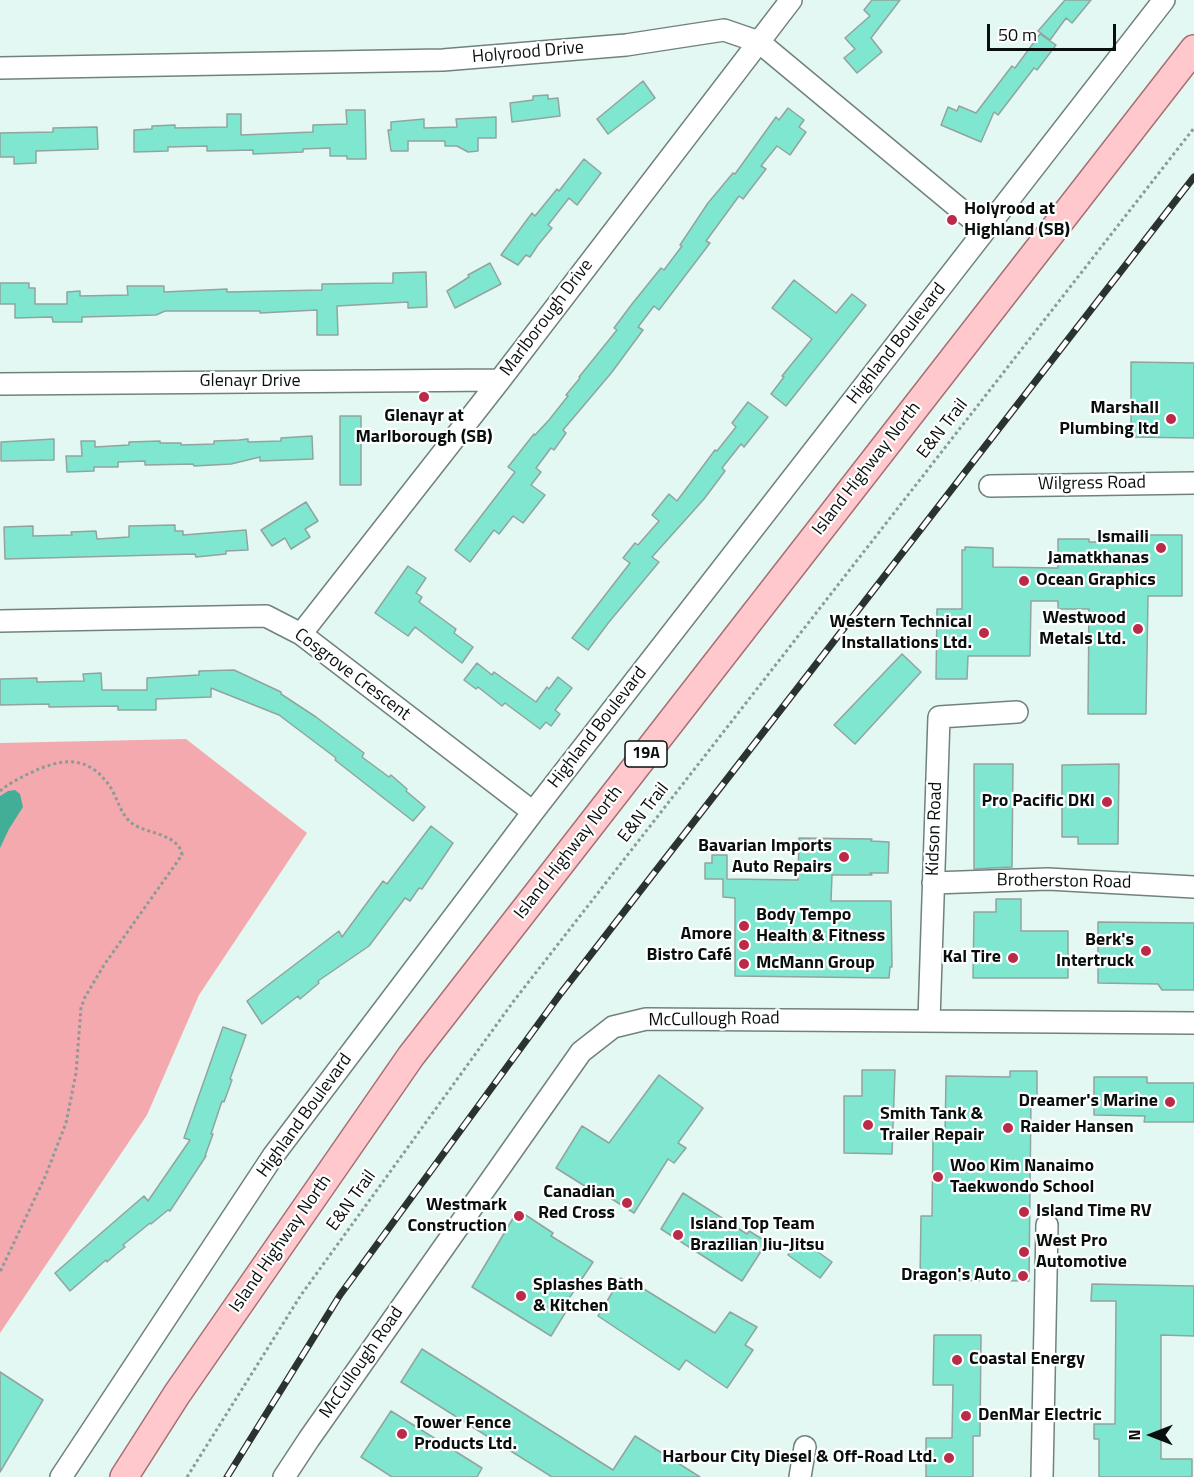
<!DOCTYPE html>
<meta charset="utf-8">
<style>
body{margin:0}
#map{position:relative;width:1194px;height:1477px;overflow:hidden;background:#e4f8f3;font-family:"Titillium Web",sans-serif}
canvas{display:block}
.north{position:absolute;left:1122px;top:1405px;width:60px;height:60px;-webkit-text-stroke:4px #fff;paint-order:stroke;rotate:270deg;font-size:16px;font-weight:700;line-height:24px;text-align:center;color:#080f0d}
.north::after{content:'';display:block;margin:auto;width:21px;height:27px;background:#080f0d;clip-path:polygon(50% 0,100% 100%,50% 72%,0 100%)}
.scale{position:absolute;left:987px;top:24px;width:129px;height:27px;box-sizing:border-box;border:3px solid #080f0d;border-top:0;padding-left:8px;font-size:18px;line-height:21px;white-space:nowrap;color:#080f0d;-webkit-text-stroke:4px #fff;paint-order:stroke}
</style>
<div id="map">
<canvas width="1194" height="1477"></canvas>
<div class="north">N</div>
<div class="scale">50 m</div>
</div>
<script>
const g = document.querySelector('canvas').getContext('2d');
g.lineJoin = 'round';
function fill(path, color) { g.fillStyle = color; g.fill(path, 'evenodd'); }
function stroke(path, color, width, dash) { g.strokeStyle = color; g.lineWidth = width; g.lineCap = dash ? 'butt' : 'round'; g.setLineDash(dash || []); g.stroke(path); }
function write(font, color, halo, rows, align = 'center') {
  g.font = font + ' "Titillium Web",sans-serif'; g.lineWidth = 4.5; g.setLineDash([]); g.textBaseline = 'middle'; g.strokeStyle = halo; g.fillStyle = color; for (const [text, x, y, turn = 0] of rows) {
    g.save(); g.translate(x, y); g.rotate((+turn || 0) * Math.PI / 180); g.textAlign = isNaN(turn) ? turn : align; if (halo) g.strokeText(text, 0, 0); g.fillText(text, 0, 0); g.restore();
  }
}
const green = new Path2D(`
 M186,739L307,833L199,995L147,1115L0,1333V743Z`);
const water = new Path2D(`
 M15,790L20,794L23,807L9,829L0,848V796L8,791Z`);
const building = new Path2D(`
 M872,0H900L871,38L882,52L857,73L844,58L855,49L845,38L870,16L864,10Z
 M1065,0H1091L1072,23L1066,18L1050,40L1038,31Z
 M1040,34L1056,45L1037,70L1034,68L998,115L994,112L981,142L941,125L948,107L957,111L959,106L976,113L1012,66L1015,68Z
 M643,81L655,98L608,134L597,119Z
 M548,95V99L558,98L560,116L512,122L510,103L533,100V96Z
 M788,108L804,120L799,127L806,132L790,155L777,146L761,166L766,169L743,199L739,196L706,241L710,243L659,310L654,306L638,327L643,330L612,372L563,430L566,433L554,450L551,448L536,468L541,472L531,485L545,495L523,523L513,516L499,534L494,530L470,562L455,550L515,472L508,467L534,434L535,435L549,420L568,396L566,395L580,378L579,377L617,330L614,328L632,304L661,268L664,270L682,246L680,245L708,203L733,173L735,174L776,117L779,120Z
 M346,110H365L366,159H347V156H330V148L303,149V152L253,154V150L207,151V146L168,147V151L134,152V130L152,129V126L175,125V128L227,127V114H241V135L313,132V125L347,124Z
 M496,117V138H478V151L468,152L457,146H445V141H408V151H391L388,130H391V122L424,119V128L457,127L456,119Z
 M97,127L98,149L36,151V163L14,164V157H0V133L53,132V128Z
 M584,159L601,173L577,205L569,198L548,225L552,228L538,245L530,257L526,255L518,265L501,255L532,213L535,216L557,189L559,191Z
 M490,263L501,284L455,308L447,291L469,277L468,275Z
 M426,272L427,307L408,308V302L337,306L338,335H317V310L260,313V311H165L156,315L82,317V322H53L52,317L15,318V304H0V283H29V288H35V304H67V292L80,291V296L128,295L127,286H164V292L227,289V292L322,290V284L393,283V273Z
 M794,280L836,313L852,294L866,305L786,406L771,394L784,377L782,376L812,339L772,308Z
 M1131,362L1194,363V438L1131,437Z
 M748,402L768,417L744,447L741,444L722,468L725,471L704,499L652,557L659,562L609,622L588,650L572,638L630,563L623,558L635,543L638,545L659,521L652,515L669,494L677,501L715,450L717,451L736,427L732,423Z
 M340,416H361V485H340Z
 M312,436L313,459L260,461V457L231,464L194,466L193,464L145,465V461L118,462V467H94V471L67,472L66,456H82L81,441H95V447L129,445V442L160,441V443H181V445L214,444V441L239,440L248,439V442L281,441V438Z
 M54,439V460L1,461V442Z
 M306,502L318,521L305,529L310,537L291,549L285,538L272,546L261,530Z
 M175,525V531H183V535L246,530L248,550L226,551V554L196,557L195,554L5,559L4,527L33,526V536L72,535L71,532L96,531L97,539L129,537V526Z
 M1142,535H1182V596H1148L1146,714H1088L1089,609H1058V601H1031L1030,656H968L967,679H936L937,609H962V550H965V547L993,548V567L1058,568V539H1089V542H1142Z
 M408,566L426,578L416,593L422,597L419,602L456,629L454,633L473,647L462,663L415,627L408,636L375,613Z
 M902,654L921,672L855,744L834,725Z
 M477,663L492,675L494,672L536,702L547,687L549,689L558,677L572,688L555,710L560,714L551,726L546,722L540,729L505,703L502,706L478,687L476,689L464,680Z
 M234,670L281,692V694L316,717L364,753L362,757L389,777L391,775L407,789L406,791L425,807L413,821L335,760L336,758L279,715L211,688V697L156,699V710H118V706L49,707V704L0,705V679L37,678V682L84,681L83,674L101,673L102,690H147V678L199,675V671Z
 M974,764H1013L1012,867L974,869Z
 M1119,764L1118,844H1078V837H1062V765Z
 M431,826L453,843L422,889L419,888L410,901L405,898L369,946L318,981L319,983L300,999L298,996L262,1024L247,1001L339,931L342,937L383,881L387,884Z
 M799,838L872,839L871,841L889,842L888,873H870L872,875H832L831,901H891L892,967H890L889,978L735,976V898L723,897V879H705V863H712V855H727V879L798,880Z
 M996,899H1021V931H1068V978H973L974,912H996Z
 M1098,922L1194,923V990H1162L1158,984L1098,983Z
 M223,1027L246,1035L230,1079L232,1080L224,1102L222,1101L211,1134H213L205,1156H206L170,1211L168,1210L151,1224L150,1223L123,1245L125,1247L116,1254L107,1262L106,1260L70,1291L55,1273L144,1196L148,1201L190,1140L184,1138Z
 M862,1070H895L892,1154L844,1153V1096H862Z
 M1010,1071H1037V1098H1031L1029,1281L920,1280L921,1216H932L933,1139L945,1138L946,1076L1010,1077Z
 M659,1075L703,1108L678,1143L686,1148L674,1163L668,1159L634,1213L593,1187L591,1190L556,1168L582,1126L609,1143Z
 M1094,1077H1147V1083H1194V1122H1144L1145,1116L1094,1115Z
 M683,1193L747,1234L749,1231L767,1242L742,1281L661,1229Z
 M518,1210L553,1233L551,1236L593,1262L566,1303L570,1305L551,1336L472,1287Z
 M800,1239L832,1262L820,1278L788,1255Z
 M621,1278L629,1284L631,1281L715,1333L730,1312L757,1327L745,1345L753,1350L727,1388L686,1360L679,1370L598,1316Z
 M1092,1284L1194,1286V1336L1161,1335V1459H1192V1477H1099V1439H1094V1424H1115L1116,1301H1091Z
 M934,1335H981L980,1436H973V1477H926V1438H952L953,1385H933Z
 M422,1349L613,1470L635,1436L700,1477H552L401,1382Z
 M0,1372L43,1400L0,1472Z
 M391,1411L482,1468L477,1477H392L361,1457Z`);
const path = new Path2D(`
 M0,791C8,784 18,779 28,774C59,759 86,753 109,785C118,798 120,815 133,824C148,834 179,834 182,855L104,965L85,997L81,1008L76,1073L66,1123L45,1177L0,1272
 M187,1477L301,1295L513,1002L1194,128`);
const minor = new Path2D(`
 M0,68L443,60L626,45L724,30L759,42L985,230
 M0,384L500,380
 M990,486L1194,483
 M0,621L266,616L301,634L533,812
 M301,634L500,380L791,0
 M933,883L1048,879L1194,887
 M929,1020L939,717L1017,712
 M61,1477L273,1156L533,812L1164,0
 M284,1477L309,1439L581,1052L613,1027L646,1019L1194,1023
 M800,1477L805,1447
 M1042,1477L1047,1225`);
const major = new Path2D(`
 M124,1477L177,1394L411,1056L1194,49`);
const rail = new Path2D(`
 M227,1477L340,1295L561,993L1194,177`);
const markers = [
 [952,220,6,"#bb2a47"],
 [424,397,6,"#bb2a47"],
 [1171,419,6,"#bb2a47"],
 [1161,548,6,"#bb2a47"],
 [1024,581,6,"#bb2a47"],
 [1138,629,6,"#bb2a47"],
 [984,633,6,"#bb2a47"],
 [1107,802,6,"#bb2a47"],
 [844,857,6,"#bb2a47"],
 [744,926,6,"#bb2a47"],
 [744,945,6,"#bb2a47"],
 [1146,951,6,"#bb2a47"],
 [1013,958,6,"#bb2a47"],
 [744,964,6,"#bb2a47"],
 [1170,1102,6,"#bb2a47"],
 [868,1125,6,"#bb2a47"],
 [1008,1128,6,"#bb2a47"],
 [938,1177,6,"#bb2a47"],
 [627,1203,6,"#bb2a47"],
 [1024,1212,6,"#bb2a47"],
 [519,1216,6,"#bb2a47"],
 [678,1235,6,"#bb2a47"],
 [1024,1252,6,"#bb2a47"],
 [1023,1276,6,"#bb2a47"],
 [521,1296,6,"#bb2a47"],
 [957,1360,6,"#bb2a47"],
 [966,1416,6,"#bb2a47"],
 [402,1434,6,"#bb2a47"],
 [949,1458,6,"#bb2a47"]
];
const shields = [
 [646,754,42]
];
const shieldNames = [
 ["19A",646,754]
];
const streetNames = [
 ["Holyrood Drive",528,53,-5],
 ["Marlborough Drive",547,318,-53],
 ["Highland Boulevard",897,344,-52],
 ["Glenayr Drive",250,382],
 ["E&N Trail",943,429,-52],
 ["Island Highway North",867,469,-52],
 ["Wilgress Road",1092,484,-1],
 ["Cosgrove Crescent",352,675,37],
 ["Highland Boulevard",598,728,-52],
 ["E&N Trail",644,813,-52],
 ["Kidson Road",935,829,-88],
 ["Island Highway North",569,853,-52],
 ["Brotherston Road",1064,882,1],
 ["McCullough Road",714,1020,-1],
 ["Highland Boulevard",305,1116,-54],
 ["E&N Trail",352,1201,-54],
 ["Island Highway North",281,1244,-55],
 ["McCullough Road",362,1363,-55]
];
const poiNames = [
 ["Holyrood at",964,210],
 ["Highland (SB)",964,231],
 ["Marshall",1159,409,"right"],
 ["Plumbing ltd",1159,430,"right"],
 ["Glenayr at",424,417,"center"],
 ["Marlborough (SB)",424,438,"center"],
 ["Ismaili",1149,538,"right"],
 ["Jamatkhanas",1149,559,"right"],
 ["Ocean Graphics",1036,581],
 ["Westwood",1126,619,"right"],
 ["Metals Ltd.",1126,640,"right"],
 ["Western Technical",972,623,"right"],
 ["Installations Ltd.",972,644,"right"],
 ["Pro Pacific DKI",1095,802,"right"],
 ["Bavarian Imports",832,847,"right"],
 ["Auto Repairs",832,868,"right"],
 ["Body Tempo",756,916],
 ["Health & Fitness",756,937],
 ["Amore",732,935,"right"],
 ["Bistro Café",732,956,"right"],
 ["Berk's",1134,941,"right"],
 ["Intertruck",1134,962,"right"],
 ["Kal Tire",1001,958,"right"],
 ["McMann Group",756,964],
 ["Dreamer's Marine",1158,1102,"right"],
 ["Smith Tank &",880,1115],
 ["Trailer Repair",880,1136],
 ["Raider Hansen",1020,1128],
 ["Woo Kim Nanaimo",950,1167],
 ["Taekwondo School",950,1188],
 ["Canadian",615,1193,"right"],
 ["Red Cross",615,1214,"right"],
 ["Westmark",507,1206,"right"],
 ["Construction",507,1227,"right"],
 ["Island Time RV",1036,1212],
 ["Island Top Team",690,1225],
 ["Brazilian Jiu-Jitsu",690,1246],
 ["West Pro",1036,1242],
 ["Automotive",1036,1263],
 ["Dragon's Auto",1011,1276,"right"],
 ["Splashes Bath",533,1286],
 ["& Kitchen",533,1307],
 ["Coastal Energy",969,1360],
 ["DenMar Electric",978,1416],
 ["Tower Fence",414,1424],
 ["Products Ltd.",414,1445],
 ["Harbour City Diesel & Off-Road Ltd.",937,1458,"right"]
];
fill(green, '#f3a9ae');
fill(water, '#42ae98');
fill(building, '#7fe7cf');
stroke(building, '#91a49f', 1.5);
stroke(minor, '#70827d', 24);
stroke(major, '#a76f73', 30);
stroke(path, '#8d9b98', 3, [3, 3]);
stroke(minor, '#fff', 21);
stroke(major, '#fec8cc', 27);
stroke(rail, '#2a3330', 7);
stroke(rail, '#fff', 4.5, [14]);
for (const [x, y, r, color] of markers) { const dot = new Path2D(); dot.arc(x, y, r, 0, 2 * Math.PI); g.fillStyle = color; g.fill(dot); stroke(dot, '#fff', 2); }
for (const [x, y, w] of shields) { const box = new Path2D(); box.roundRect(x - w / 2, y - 13, w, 26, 4.5); g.fillStyle = '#fff'; g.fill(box); stroke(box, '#080f0d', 1.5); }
write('bold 16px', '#080f0d', null, shieldNames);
write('18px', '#080f0d', '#fff', streetNames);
write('bold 18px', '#080f0d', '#fff', poiNames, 'left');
</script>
